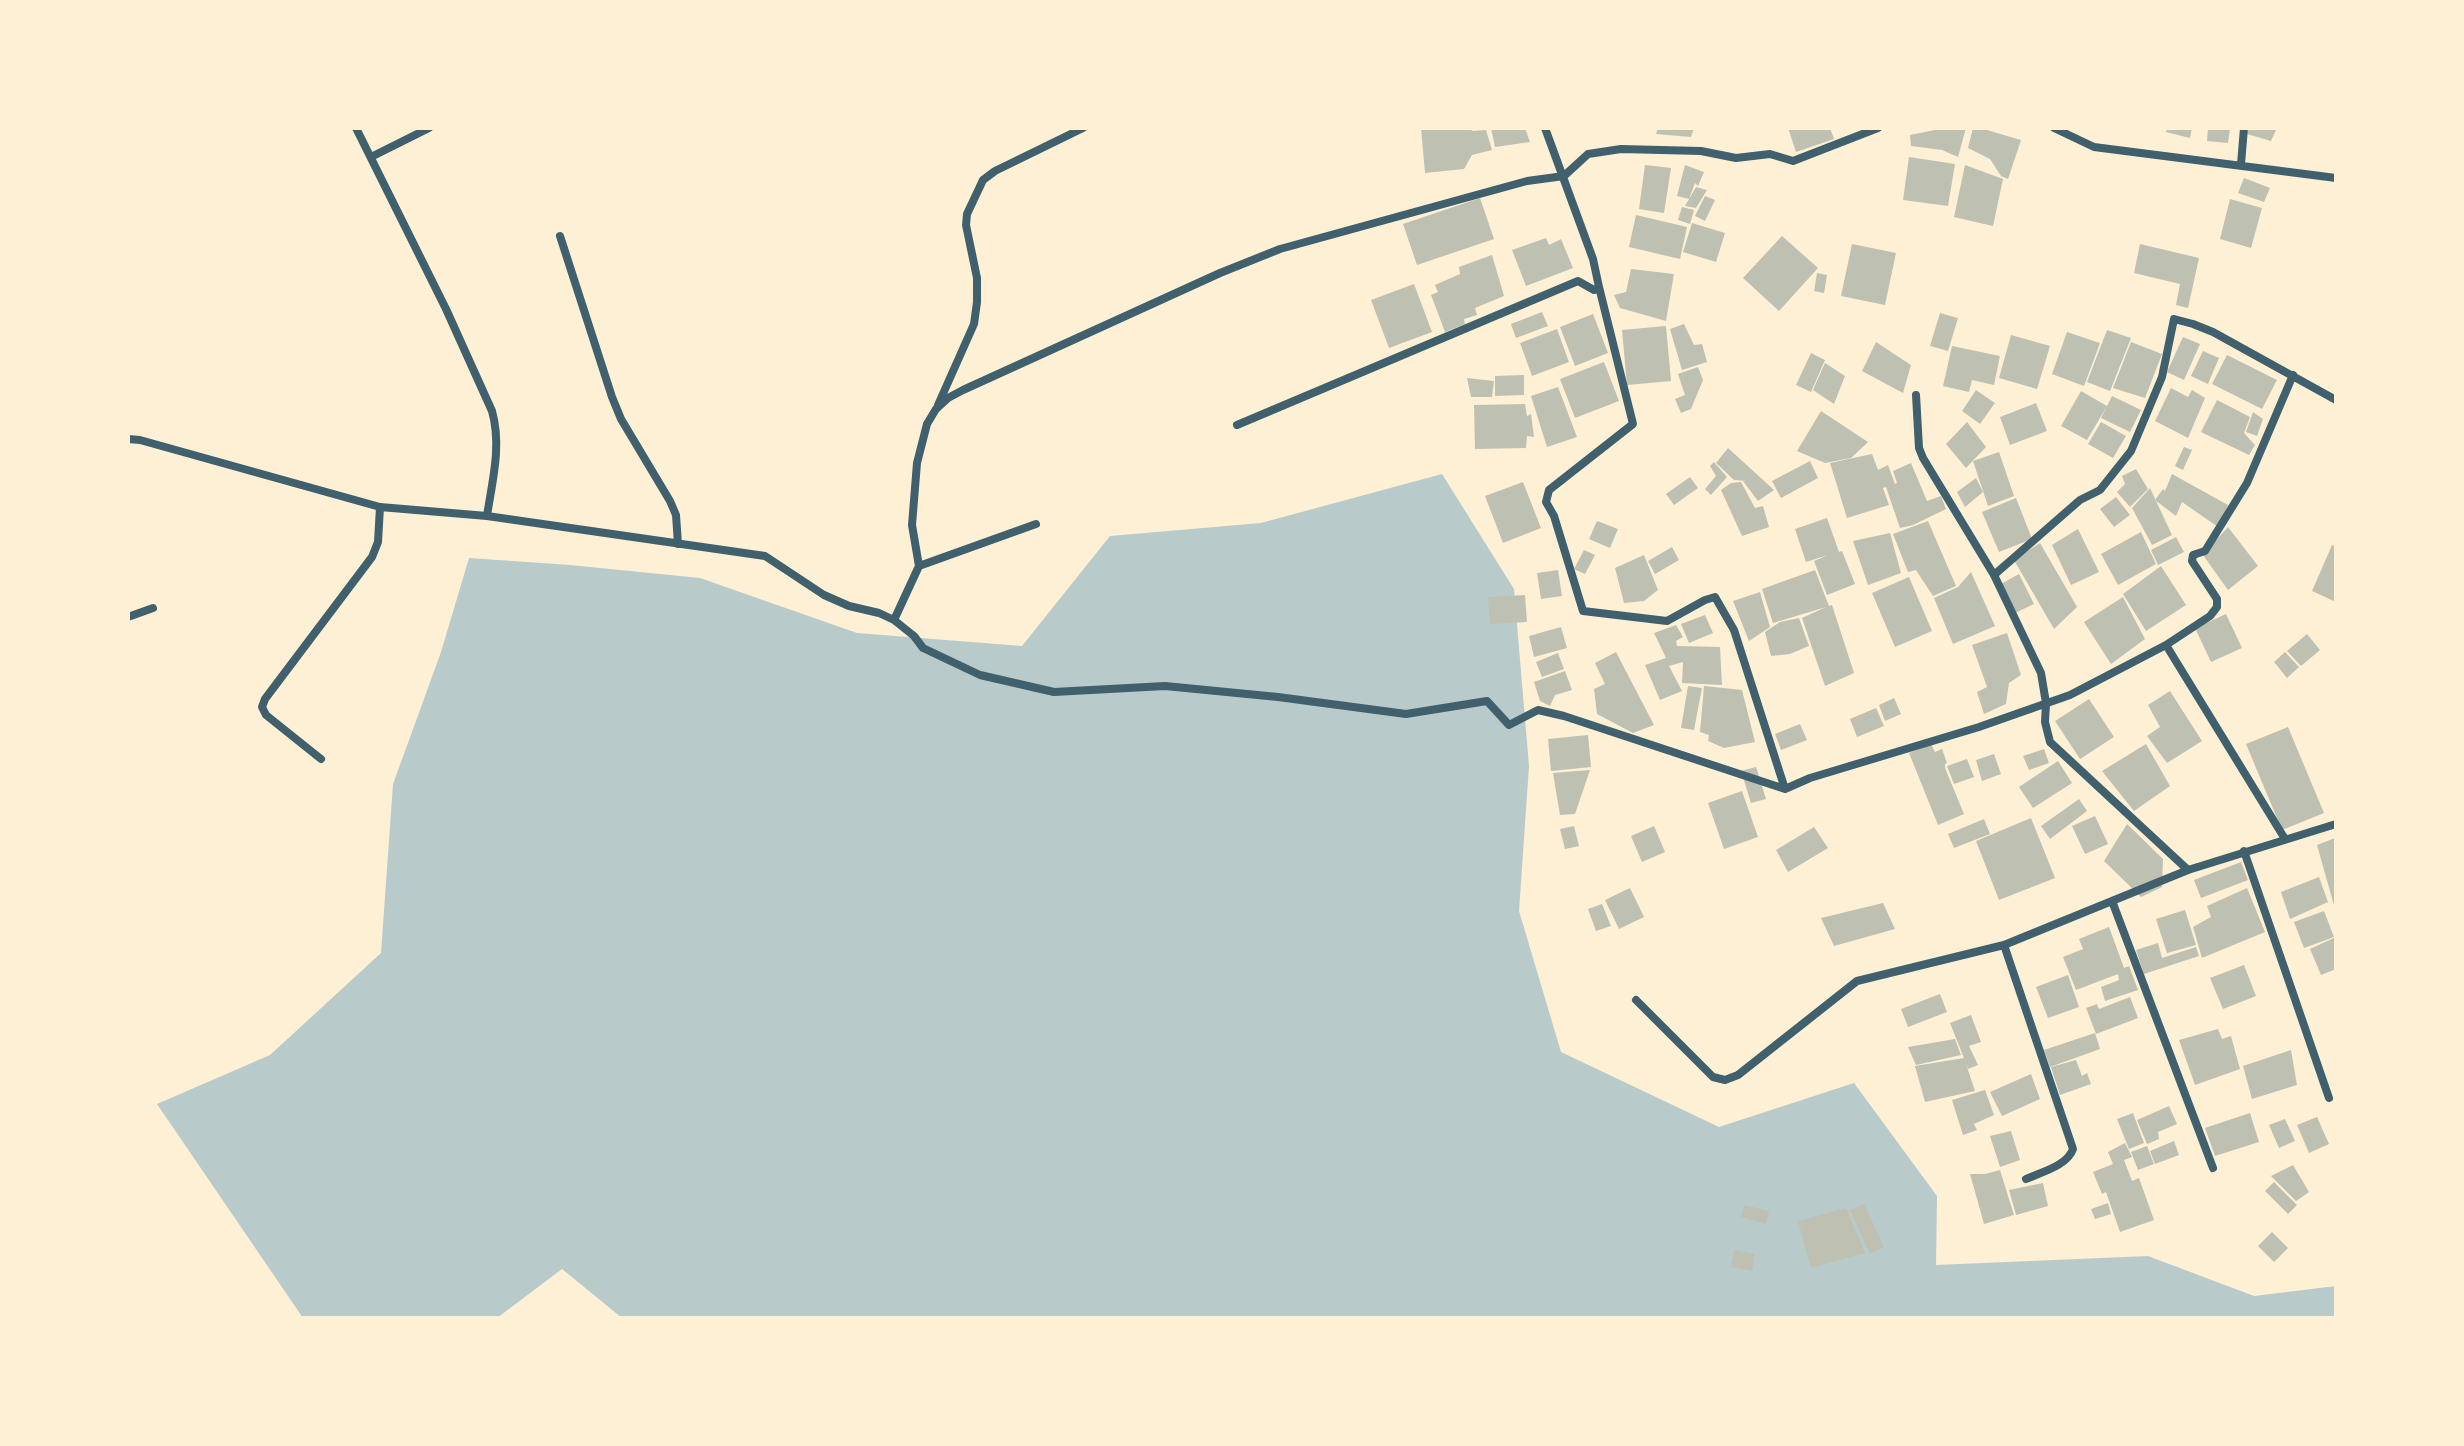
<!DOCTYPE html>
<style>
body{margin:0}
#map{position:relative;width:2464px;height:1446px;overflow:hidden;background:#fdf0d5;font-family:"Space Grotesk",sans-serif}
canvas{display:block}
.frame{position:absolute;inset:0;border:130px solid #fdf0d5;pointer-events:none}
</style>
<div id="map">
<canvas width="2464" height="1446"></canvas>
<div class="frame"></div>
</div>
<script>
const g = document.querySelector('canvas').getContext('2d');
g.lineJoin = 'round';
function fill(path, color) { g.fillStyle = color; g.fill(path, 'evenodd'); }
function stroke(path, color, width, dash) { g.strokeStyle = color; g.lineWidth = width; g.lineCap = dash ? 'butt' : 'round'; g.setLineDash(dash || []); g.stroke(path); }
const green = new Path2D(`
 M1442,474L1514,589L1529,766L1519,911L1561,1052L1719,1127L1854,1083L1937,1196L1936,1265L2148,1256L2254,1296L2336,1286V1318H622L562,1269L497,1318H303L157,1104L270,1055L381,953L393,784L441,652L469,558L570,565L700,578L857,633L1022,646L1110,536L1261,523Z`);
const building = new Path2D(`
 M1421,128H1468L1473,131L1486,130L1492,150L1472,155L1464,169L1425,173Z
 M1491,128H1525L1530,142L1495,147Z
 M1658,128H1694L1691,137L1656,134Z
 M1788,128H1830L1834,139L1796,152Z
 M1945,128H1966L1958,157L1942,150L1911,146L1910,135Z
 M1973,128H1980L2021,140L2008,179L2001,176L1990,159L1968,148Z
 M2167,128H2192L2190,138L2166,132Z
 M2208,128H2230L2228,143L2207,141Z
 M2248,128H2277L2271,141L2247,134Z
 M1909,157L1955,164L1948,206L1903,200Z
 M1645,165L1671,168L1664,213L1639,209Z
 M1685,165L1704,172L1698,186L1695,183L1689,199L1677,196Z
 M1965,165L2003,179L1993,226L1954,217Z
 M2244,178L2270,188L2264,202L2238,193Z
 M1696,187L1707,190L1696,208L1685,206Z
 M1705,196L1715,200L1705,221L1695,216Z
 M1480,198L1494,239L1417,265L1403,224Z
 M2230,199L2262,208L2251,248L2220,239Z
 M1682,207L1694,210L1690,224L1678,220Z
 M1636,215L1687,227L1680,259L1629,247Z
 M1692,223L1725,233L1716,262L1683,252Z
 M1782,236L1818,268L1779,311L1743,278Z
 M1546,238L1549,245L1561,239L1573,268L1526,286L1512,250Z
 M1852,244L1896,253L1885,305L1841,296Z
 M2140,244L2199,258L2188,308L2176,305L2180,284L2134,273Z
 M1492,255L1504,296L1475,308L1477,315L1464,319L1465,324L1445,332L1431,295L1438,292L1435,285L1460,274L1459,267Z
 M1631,269L1674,274L1666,321L1620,308L1614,295L1626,292Z
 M1817,273L1827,275L1824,293L1814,291Z
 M1414,284L1432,332L1389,348L1371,300Z
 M1542,312L1548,326L1516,338L1511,324Z
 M1940,313L1958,318L1948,351L1930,346Z
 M1593,314L1608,353L1575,366L1560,327Z
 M1684,324L1694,345L1702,344L1707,362L1682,370L1670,329Z
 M1666,326L1671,381L1627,385L1622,330Z
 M1557,329L1569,362L1532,376L1520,343Z
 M2107,330L2131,338L2110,391L2087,382Z
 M2067,332L2100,343L2084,386L2052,374Z
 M2011,335L2050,346L2037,389L1999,378Z
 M2183,337L2200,344L2184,380L2167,372Z
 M1876,342L1911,365L1903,393L1862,371Z
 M2131,342L2162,354L2145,398L2113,388Z
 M1952,346L2000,356L1994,385L1972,380L1969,392L1943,386Z
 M2203,351L2219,358L2208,384L2191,376Z
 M1811,353L1825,360L1811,392L1796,385Z
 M2227,355L2277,380L2262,409L2212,384Z
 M1604,362L1619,401L1575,418L1560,379Z
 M1825,363L1845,376L1834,404L1813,390Z
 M1698,367L1703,380L1691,409L1681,413L1675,399L1685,395L1678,374Z
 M1524,375V395L1495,396V376Z
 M1467,378L1494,381L1492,397H1471Z
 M1558,387L1577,437L1547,447L1531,396Z
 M2171,388L2188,397L2192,390L2205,398L2188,438L2155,421Z
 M1976,390L1995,403L1980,424L1962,411Z
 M2081,391L2107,406L2087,440L2061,426Z
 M2112,396L2141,410L2130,432L2101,418Z
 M2217,400L2250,417L2244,433L2255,445L2249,455L2201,432Z
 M2036,403L2047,431L2010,445L2000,417Z
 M1525,404L1527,416L1531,414L1534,437L1527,436L1526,448L1475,449L1474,405Z
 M1821,411L1868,442L1851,458L1825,463L1797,451Z
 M2253,412L2263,419L2257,436L2246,432Z
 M1967,422L1986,447L1966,468L1946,444Z
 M2101,422L2126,436L2113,458L2088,444Z
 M2184,447L2192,450L2183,470L2175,466Z
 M1728,448L1774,490L1758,501L1743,481H1747L1734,480L1716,463Z
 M1999,452L2014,496L1988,506L1973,461Z
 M1872,454L1878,470L1888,465L1895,484L1897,483L1893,471L1911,463L1927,501L1941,496L1946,509L1913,525L1900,528L1886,487L1883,488L1889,505L1847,518L1830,463Z
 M1810,461L1818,478L1781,498L1772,481Z
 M1714,462L1727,477L1711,495L1705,489L1716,476L1710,466Z
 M2136,469L2148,489L2130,507L2117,492L2125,484L2122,476Z
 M2172,474L2228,505L2218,527L2182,502L2176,516L2155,500L2163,489L2165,491Z
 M1690,477L1698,488L1674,505L1666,494Z
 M1976,478L1983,492L1965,507L1957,492Z
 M1523,482L1541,528L1503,543L1485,496Z
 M1741,482L1755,508L1763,506L1769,527L1742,536L1721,490L1731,483Z
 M2150,488L2172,535L2152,545L2132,508Z
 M2116,497L2130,515L2114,527L2100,509Z
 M2016,498L2032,539L1999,552L1982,512Z
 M1827,518L1839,552L1842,551L1855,584L1827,595L1814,561L1828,555L1806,562L1795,529Z
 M1597,521L1618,529L1610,548L1589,539Z
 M1928,521L1956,586L1933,596L1916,570L1908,572L1893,534Z
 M2228,527L2258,566L2228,590L2203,555Z
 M2078,529L2099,572L2071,585L2052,545Z
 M2141,532L2156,564L2118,585L2101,554Z
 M1890,533L1901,573L1868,585L1853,541Z
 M2176,537L2184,552L2158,565L2151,550Z
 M2040,543L2077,607L2054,629L2014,560Z
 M2332,545L2336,547V602L2312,591Z
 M1672,547L1679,560L1655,574L1648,561Z
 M1584,550L1595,555L1585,574L1574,569Z
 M1644,555L1658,590L1644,601L1624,603L1615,568Z
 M2161,566L2186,605L2146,631L2123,594Z
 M1558,570L1562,596L1541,599L1537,573Z
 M1815,570L1829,606L1832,605L1854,673L1825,686L1802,618L1826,607L1773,623L1762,589Z
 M1971,572L1995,626L1953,644L1934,598L1958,587Z
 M2019,574L2034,604L2015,613L2001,584Z
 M1909,577L1932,631L1895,647L1872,593Z
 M1760,592L1770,627L1749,641L1733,601Z
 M1525,595L1527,622L1490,624L1488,597Z
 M2123,597L2145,639L2111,664L2084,622Z
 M2226,614L2242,648L2211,662L2195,628Z
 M1705,615L1713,633L1689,643L1681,624Z
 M1799,618L1809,646L1790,654L1771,656L1765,632L1780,622Z
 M1676,625L1683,637L1676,641L1677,646L1720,647L1722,685L1682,683L1683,662L1669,666L1682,691L1660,700L1645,665L1666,658L1654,633Z
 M1561,627L1567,648L1534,657L1529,636Z
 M2007,633L2021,675L2009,683L2006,704L1984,714L1977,692L1987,687L1972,645Z
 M2307,634L2320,650L2301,666L2287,651Z
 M1616,652L1654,725L1633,733L1597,714L1594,689L1605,684L1595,663Z
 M2285,652L2299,667L2287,678L2274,662Z
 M1558,653L1564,669L1542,677L1536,662Z
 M1565,671L1572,690L1555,695L1550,706L1540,701L1534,682Z
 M1688,686L1702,688L1694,730L1681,728Z
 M1704,686L1742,690L1755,742L1724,748L1708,741L1709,735L1700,732Z
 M2170,691L2202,741L2167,763L2147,736L2160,727L2148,705Z
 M1894,698L1901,714L1885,721L1879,705Z
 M2089,699L2114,737L2080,759L2055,721Z
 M1876,708L1884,726L1857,737L1850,719Z
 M1800,724L1807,740L1781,750L1775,734Z
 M2288,727L2324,813L2282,830L2246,744Z
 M1588,735L1591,767L1551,771L1548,739Z
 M1931,744L1935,752L1942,749L1947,763L1945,764V768L1964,814L1938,825L1909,753Z
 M2146,744L2170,786L2134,811L2102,771Z
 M2044,749L2049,763L2029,770L2023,756Z
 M1994,754L2001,774L1982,781L1976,760Z
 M1967,759L1974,777L1954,784L1947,766Z
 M2058,761L2072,783L2033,808L2019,787Z
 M1756,767L1766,799L1751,803L1741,771Z
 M1590,770L1575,814L1560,815L1553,773Z
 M1742,791L1758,837L1724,849L1708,803Z
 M2079,799L2087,811L2050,839L2041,826Z
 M2095,816L2108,844L2085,854L2072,826Z
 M2031,818L2055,878L1999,900L1976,841Z
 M1984,819L1990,834L1954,848L1948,834Z
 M2127,824L2163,859L2162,887L2141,897L2104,861Z
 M1574,826L1579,846L1565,849L1560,829Z
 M1654,826L1665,852L1642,862L1631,836Z
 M1814,827L1828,848L1788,872L1776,850Z
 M2335,838L2336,909H2335L2317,845Z
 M2241,862L2248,880L2201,898L2194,880Z
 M2319,877L2328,902L2290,919L2281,892Z
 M1630,888L1644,917L1619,929L1605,900Z
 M2247,888L2265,932L2202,958L2193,927L2211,917L2207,906Z
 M1883,903L1895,929L1834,946L1821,918Z
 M1602,904L1611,926L1596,931L1588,909Z
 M2185,910L2196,945L2167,953L2156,919Z
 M2324,911L2334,937L2304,948L2294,922Z
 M2109,927L2124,968L2129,966L2138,990L2105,1001L2101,987L2119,980L2118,974L2126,971L2076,990L2063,957L2083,949L2079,939Z
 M2336,937V969L2321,975L2310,949Z
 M2158,943L2162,958L2196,947L2199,956L2144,974L2136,950Z
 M2244,965L2256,996L2223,1009L2210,978Z
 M2068,975L2079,1007L2048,1018L2036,987Z
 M1940,994L1947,1012L1908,1027L1901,1009Z
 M2130,997L2138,1018L2096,1034L2086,1008L2097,1004L2099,1009Z
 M1971,1015L1981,1042L1969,1046L1978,1065L1968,1069L1965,1061L1975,1091L1925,1102L1915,1066L1964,1058L1950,1023Z
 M2218,1029L2222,1039L2231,1036L2240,1069L2195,1085L2179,1040Z
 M2095,1033L2100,1049L2050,1067L2044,1050Z
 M1955,1039L1961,1055L1916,1065L1908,1047Z
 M2291,1050L2297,1085L2252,1099L2243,1066Z
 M2076,1060L2082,1076L2087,1073L2091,1084L2060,1095L2051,1067Z
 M2031,1074L2040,1099L2002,1116L1990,1092Z
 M1985,1090L1994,1115L1974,1124L1977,1130L1963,1135L1952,1100Z
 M2169,1106L2177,1124L2158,1132L2159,1139L2147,1144L2137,1120Z
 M2133,1113L2144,1143L2129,1149L2117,1119Z
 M2250,1113L2259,1142L2215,1156L2205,1128Z
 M2317,1117L2329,1144L2309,1153L2297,1125Z
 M2285,1119L2295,1141L2279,1148L2269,1125Z
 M2011,1131L2020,1160L2000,1167L1990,1136Z
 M2174,1141L2179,1155L2155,1164L2150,1151Z
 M2125,1143L2132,1157L2124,1160L2132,1181L2139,1178L2154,1220L2120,1232L2106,1192L2102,1194L2093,1172L2113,1164L2108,1152Z
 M2147,1146L2154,1164L2138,1170L2131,1152Z
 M2293,1165L2309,1192L2296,1201L2271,1176Z
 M2000,1170L2014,1215L1984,1224L1970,1174H1985Z
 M2274,1182L2297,1205L2288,1214L2265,1191Z
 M2043,1183L2048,1206L2016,1215L2009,1190Z
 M2108,1203L2111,1214L2095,1219L2091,1209Z
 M1864,1204L1884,1247L1870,1254L1850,1210Z
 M1744,1205L1769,1211L1766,1224L1741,1217Z
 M1846,1208L1865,1253L1811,1268L1798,1221Z
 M2272,1232L2288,1248L2274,1262L2258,1246Z
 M1734,1250L1755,1254L1752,1271L1731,1267Z`);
const minor = new Path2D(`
 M356,128L446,309L492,411C502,446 492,482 487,516
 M2054,128L2094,147L2336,178
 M371,157L429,128
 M2241,164L2244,128
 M560,236L612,397L621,419L670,501L676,515L678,544
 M1599,287L1633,424L1549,490L1546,502L1554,516L1583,611L1667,621L1705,600L1715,597L1734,630L1785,789
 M1916,395L1919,448L1923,458L1994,575L2041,673L2046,703L2045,722L2050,742L2188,870
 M938,405L974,324L977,302V278L966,225L967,214L983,180L995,171L1083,128
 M1237,425L1578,281L1594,290L1599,287L1593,259L1545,128
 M128,439L140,440L380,507L487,516L765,556L824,595L849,606L879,613L894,620L914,636L923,648L980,675L1054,692L1165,686L1278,697L1406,714L1487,701L1509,725L1538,710L1564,716L1785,789L1810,778L1979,727L2070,695L2166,645L2210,616L2217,607V599L2192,561L2193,555L2205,551L2247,483L2293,375
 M919,566L1036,524
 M1994,575L2080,500L2100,490L2131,451L2162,377L2174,319L2193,324L2213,332L2336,400
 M128,617L153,608
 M894,620L919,566L912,525L917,463L927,424L936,409L948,398L963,390L1220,273L1280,249L1527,181L1564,176L1588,154L1621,149L1701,151L1736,158L1770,154L1793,161L1878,128
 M2166,645L2285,839
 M321,759L266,715L262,707L265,699L372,557L378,542L380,507
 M2244,851L2329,1098
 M2112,901L2213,1168
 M2004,945L2073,1149C2067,1166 2041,1172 2026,1179
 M1636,1000L1713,1077L1725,1080L1738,1075L1857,981L2004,945L2188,870L2336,824`);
fill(green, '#b9caca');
fill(building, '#bec0b2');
stroke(minor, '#3f606c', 8);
</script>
